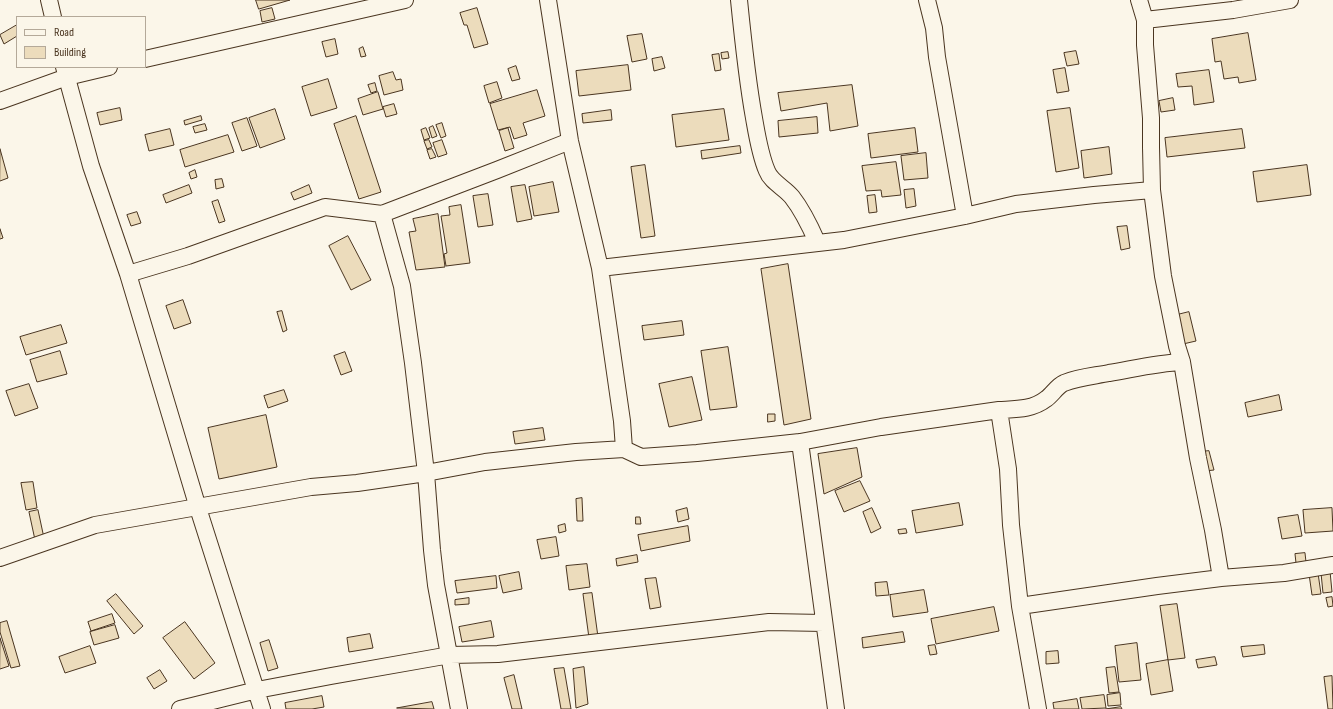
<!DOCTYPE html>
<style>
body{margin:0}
#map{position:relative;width:1333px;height:709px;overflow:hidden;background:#fbf6e9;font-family:"Sofia Sans Condensed",sans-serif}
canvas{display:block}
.legend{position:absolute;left:16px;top:16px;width:130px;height:52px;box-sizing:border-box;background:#fbf6e9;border:1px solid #b4a999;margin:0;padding:5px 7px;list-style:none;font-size:12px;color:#4a3520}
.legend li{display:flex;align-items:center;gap:8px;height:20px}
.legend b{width:20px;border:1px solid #b4a999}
</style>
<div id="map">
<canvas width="1333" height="709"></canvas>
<ul class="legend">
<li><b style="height:5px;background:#fbf6e9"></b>Road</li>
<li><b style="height:11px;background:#ecdcbc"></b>Building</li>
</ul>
</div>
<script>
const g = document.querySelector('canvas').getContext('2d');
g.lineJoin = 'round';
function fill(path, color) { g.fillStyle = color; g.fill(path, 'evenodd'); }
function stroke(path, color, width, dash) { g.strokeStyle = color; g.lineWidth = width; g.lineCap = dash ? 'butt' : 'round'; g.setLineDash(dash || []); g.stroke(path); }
const building = new Path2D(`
 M256,0H290L259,9Z
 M272,8L275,19L262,22L260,11Z
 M477,8L488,44L474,48L467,25H464L460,13Z
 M17,25V36L4,44L0,35Z
 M1248,33L1256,80L1239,83L1238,77L1224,79L1221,61L1215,62L1212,39Z
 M642,34L647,59L632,62L627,36Z
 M335,39L338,54L326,57L322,42Z
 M363,47L366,56L361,57L359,49Z
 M1076,51L1079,64L1067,66L1064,53Z
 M728,52L729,58L722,59L721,53Z
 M719,54L721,70L715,71L712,55Z
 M662,57L665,68L654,71L652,59Z
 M628,65L631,90L579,96L576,71Z
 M516,66L520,79L512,81L508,69Z
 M1065,68L1069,91L1057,93L1053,70Z
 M1209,70L1214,102L1194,105L1192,86L1178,87L1176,74Z
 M393,72L396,80L401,79L403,90L384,95L379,76Z
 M328,79L337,108L311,116L302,87Z
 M497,82L502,98L489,103L484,86Z
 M375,83L377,91L371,93L368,85Z
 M852,85L858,126L830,131L827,103L781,111L778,93Z
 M537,90L545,116L523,123L527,135L514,139L510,127L498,130L490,104Z
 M378,92L383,109L363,115L358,99Z
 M1173,98L1175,110L1161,112L1159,101Z
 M394,104L397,114L386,117L383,107Z
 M120,108L122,120L100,125L97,113Z
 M1070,108L1079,168L1056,172L1047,111Z
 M275,109L285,139L260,148L249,118Z
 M724,109L729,140L676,147L672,115Z
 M611,110L612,120L583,123L582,114Z
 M201,116L202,120L185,125L184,121Z
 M356,116L381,192L359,199L334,124Z
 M817,117L818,133L779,137L778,121Z
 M247,118L257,146L242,151L232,123Z
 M442,123L446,136L441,138L436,125Z
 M205,124L207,130L195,133L193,127Z
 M433,126L437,136L432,138L429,128Z
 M426,128L430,138L424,140L421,130Z
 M508,128L514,148L505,151L499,131Z
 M915,128L918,152L871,158L868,134Z
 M170,129L174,145L149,151L145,135Z
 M1242,129L1245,148L1167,157L1165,138Z
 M228,135L234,152L185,167L180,150Z
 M429,140L432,147L427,149L424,141Z
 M442,140L447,154L438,157L433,143Z
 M740,146L741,153L702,159L701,151Z
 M1109,147L1112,174L1084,178L1081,151Z
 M0,149L8,178L0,181Z
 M432,149L436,157L430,159L427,150Z
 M926,153L928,178L904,180L901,156Z
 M896,162L901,195L882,197L881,190L866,191L862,166Z
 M645,165L655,236L641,238L631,167Z
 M1307,165L1311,195L1257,202L1253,172Z
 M195,170L197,177L191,179L189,173Z
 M222,179L224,187L216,189L215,180Z
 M553,182L559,212L534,216L529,187Z
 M189,185L192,193L166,203L163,195Z
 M309,185L312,193L294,200L291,193Z
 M525,185L532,219L517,222L511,187Z
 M914,189L916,206L906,208L904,190Z
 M488,194L493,225L478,227L473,196Z
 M875,195L877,212L869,213L867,196Z
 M218,200L225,221L219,223L212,202Z
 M461,205L470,263L446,266L444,254L447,253L441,216L450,215L449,207Z
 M137,212L141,223L131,226L127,215Z
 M438,214L445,267L416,270L409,232L416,231L413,219Z
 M1127,226L1130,248L1121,250L1117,227Z
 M0,229L3,238L0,239Z
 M348,236L371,280L351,290L329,246Z
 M788,264L811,419L784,425L761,269Z
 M183,300L191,323L174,329L166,306Z
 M282,311L287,330L283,332L277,312Z
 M1189,312L1196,341L1183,344L1177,315Z
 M682,321L684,335L644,340L642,326Z
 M61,325L67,343L26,355L20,337Z
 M728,347L737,407L710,410L701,351Z
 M60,351L67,374L37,382L30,360Z
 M345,352L352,371L341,375L334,356Z
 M692,377L702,420L669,427L659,384Z
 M29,384L38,408L15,416L6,391Z
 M284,390L288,401L268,408L264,396Z
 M1279,395L1282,410L1248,417L1245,403Z
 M768,414H775V421L768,422Z
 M266,415L277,467L219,479L208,428Z
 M543,428L545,440L515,444L513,432Z
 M857,448L862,477L824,494L818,454Z
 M1209,451L1214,470L1205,471L1201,452Z
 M860,481L870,501L844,512L835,491Z
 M33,482L37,508L26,510L21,483Z
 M582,498L583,521H577L576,499Z
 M959,503L963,525L916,533L912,511Z
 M687,508L689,519L678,522L676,511Z
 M872,508L881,528L871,533L863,512Z
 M1332,508L1333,531L1305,533L1303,510Z
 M38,510L44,538L35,540L29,512Z
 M1298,515L1302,536L1282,539L1278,518Z
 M636,517H640L641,524H636Z
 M565,524L566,531L559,533L558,526Z
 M688,526L690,541L641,551L638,535Z
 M906,529L907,533L899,534L898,530Z
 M556,537L559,556L541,559L537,540Z
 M1305,553L1306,562L1296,563L1295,554Z
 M637,555L638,562L617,566L616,559Z
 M587,564L590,587L569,590L566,566Z
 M1330,571L1332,592L1323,593L1321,573Z
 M519,572L522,589L503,593L499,576Z
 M1318,573L1321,594L1312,595L1309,574Z
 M496,576L497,588L457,593L455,581Z
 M656,578L661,607L650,609L645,579Z
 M887,582L889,595L876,596L875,583Z
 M924,590L928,612L893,617L890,595Z
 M592,593L598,637L589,638L583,594Z
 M116,594L143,626L134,634L107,601Z
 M1332,597L1333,606L1328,607L1326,598Z
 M469,598V604L455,605V600Z
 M1177,604L1185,658L1168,660L1160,606Z
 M994,607L999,631L936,644L931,619Z
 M112,614L115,623L91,631L88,622Z
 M7,621L20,666L11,668L0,632V623Z
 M491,621L494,637L462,642L459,627Z
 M185,622L215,663L194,679L163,638Z
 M115,625L119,638L94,645L90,632Z
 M903,632L905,642L863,648L862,638Z
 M370,634L373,648L349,652L347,638Z
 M0,638L9,666L0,669Z
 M269,640L278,668L268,671L260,643Z
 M1137,643L1141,680L1119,682L1115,646Z
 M935,645L937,654L930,655L928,646Z
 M1264,645L1265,654L1243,657L1241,647Z
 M90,646L96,663L65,673L59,657Z
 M1058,651L1059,663L1046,664V652Z
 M1215,657L1217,665L1198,668L1196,660Z
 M1168,660L1173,691L1151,695L1146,664Z
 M584,667L588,704L576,708L573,669Z
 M1115,667L1119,692L1109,693L1106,668Z
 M564,668L571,709H561L554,669Z
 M160,670L167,681L154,689L147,678Z
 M514,675L522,709H512L504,678Z
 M1332,676L1333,709H1328L1324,677Z
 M1120,693L1121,705L1108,706L1107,695Z
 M1104,695L1106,708L1082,709L1080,698Z
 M322,696L324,707L312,709H286L285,703Z
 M1077,699L1079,709H1054L1053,703Z
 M432,702L434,709L397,708Z
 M1121,707L1122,709H1106Z`);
const minor = new Path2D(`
 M49,0L53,17
 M548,0L570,141L600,268L622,421L624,449
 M739,0C743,40 747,79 754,118C757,135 760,155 767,171C771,182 785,188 792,197C803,211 810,226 817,242
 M927,0L934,28L937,57L965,216
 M1139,0L1145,20
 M1290,0L1233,10L1145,20V45L1151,118V147L1152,190L1163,276L1177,346L1182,362L1198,458L1213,530L1221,578L1284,573L1333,565
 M145,59L405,0
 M64,67L91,166L128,274L198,508L262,709
 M0,101L67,77L109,67
 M382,214L402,286L413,363L426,473L432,550L436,585L459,709
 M600,268L844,240L965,216L1016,204L1094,195L1152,190
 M128,274L188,256L325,207L382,214L497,170L570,141
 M999,410C1015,409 1032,410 1046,399C1052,395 1057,386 1064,383C1079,377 1094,376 1109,373C1133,369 1157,363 1182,362
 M800,442L836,709
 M0,558L95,525L311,487L357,483L426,473L485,462L576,452L624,449L641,457L697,453L800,442L881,427L999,410L1008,469L1011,525L1020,606L1038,709
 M1020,606L1157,586L1221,578
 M180,709L257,690L331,676L450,655L498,654L769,622L824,623`);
fill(building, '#ecdcbc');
stroke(building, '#4a3520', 1);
stroke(minor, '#4a3520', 18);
stroke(minor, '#fbf6e9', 16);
</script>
